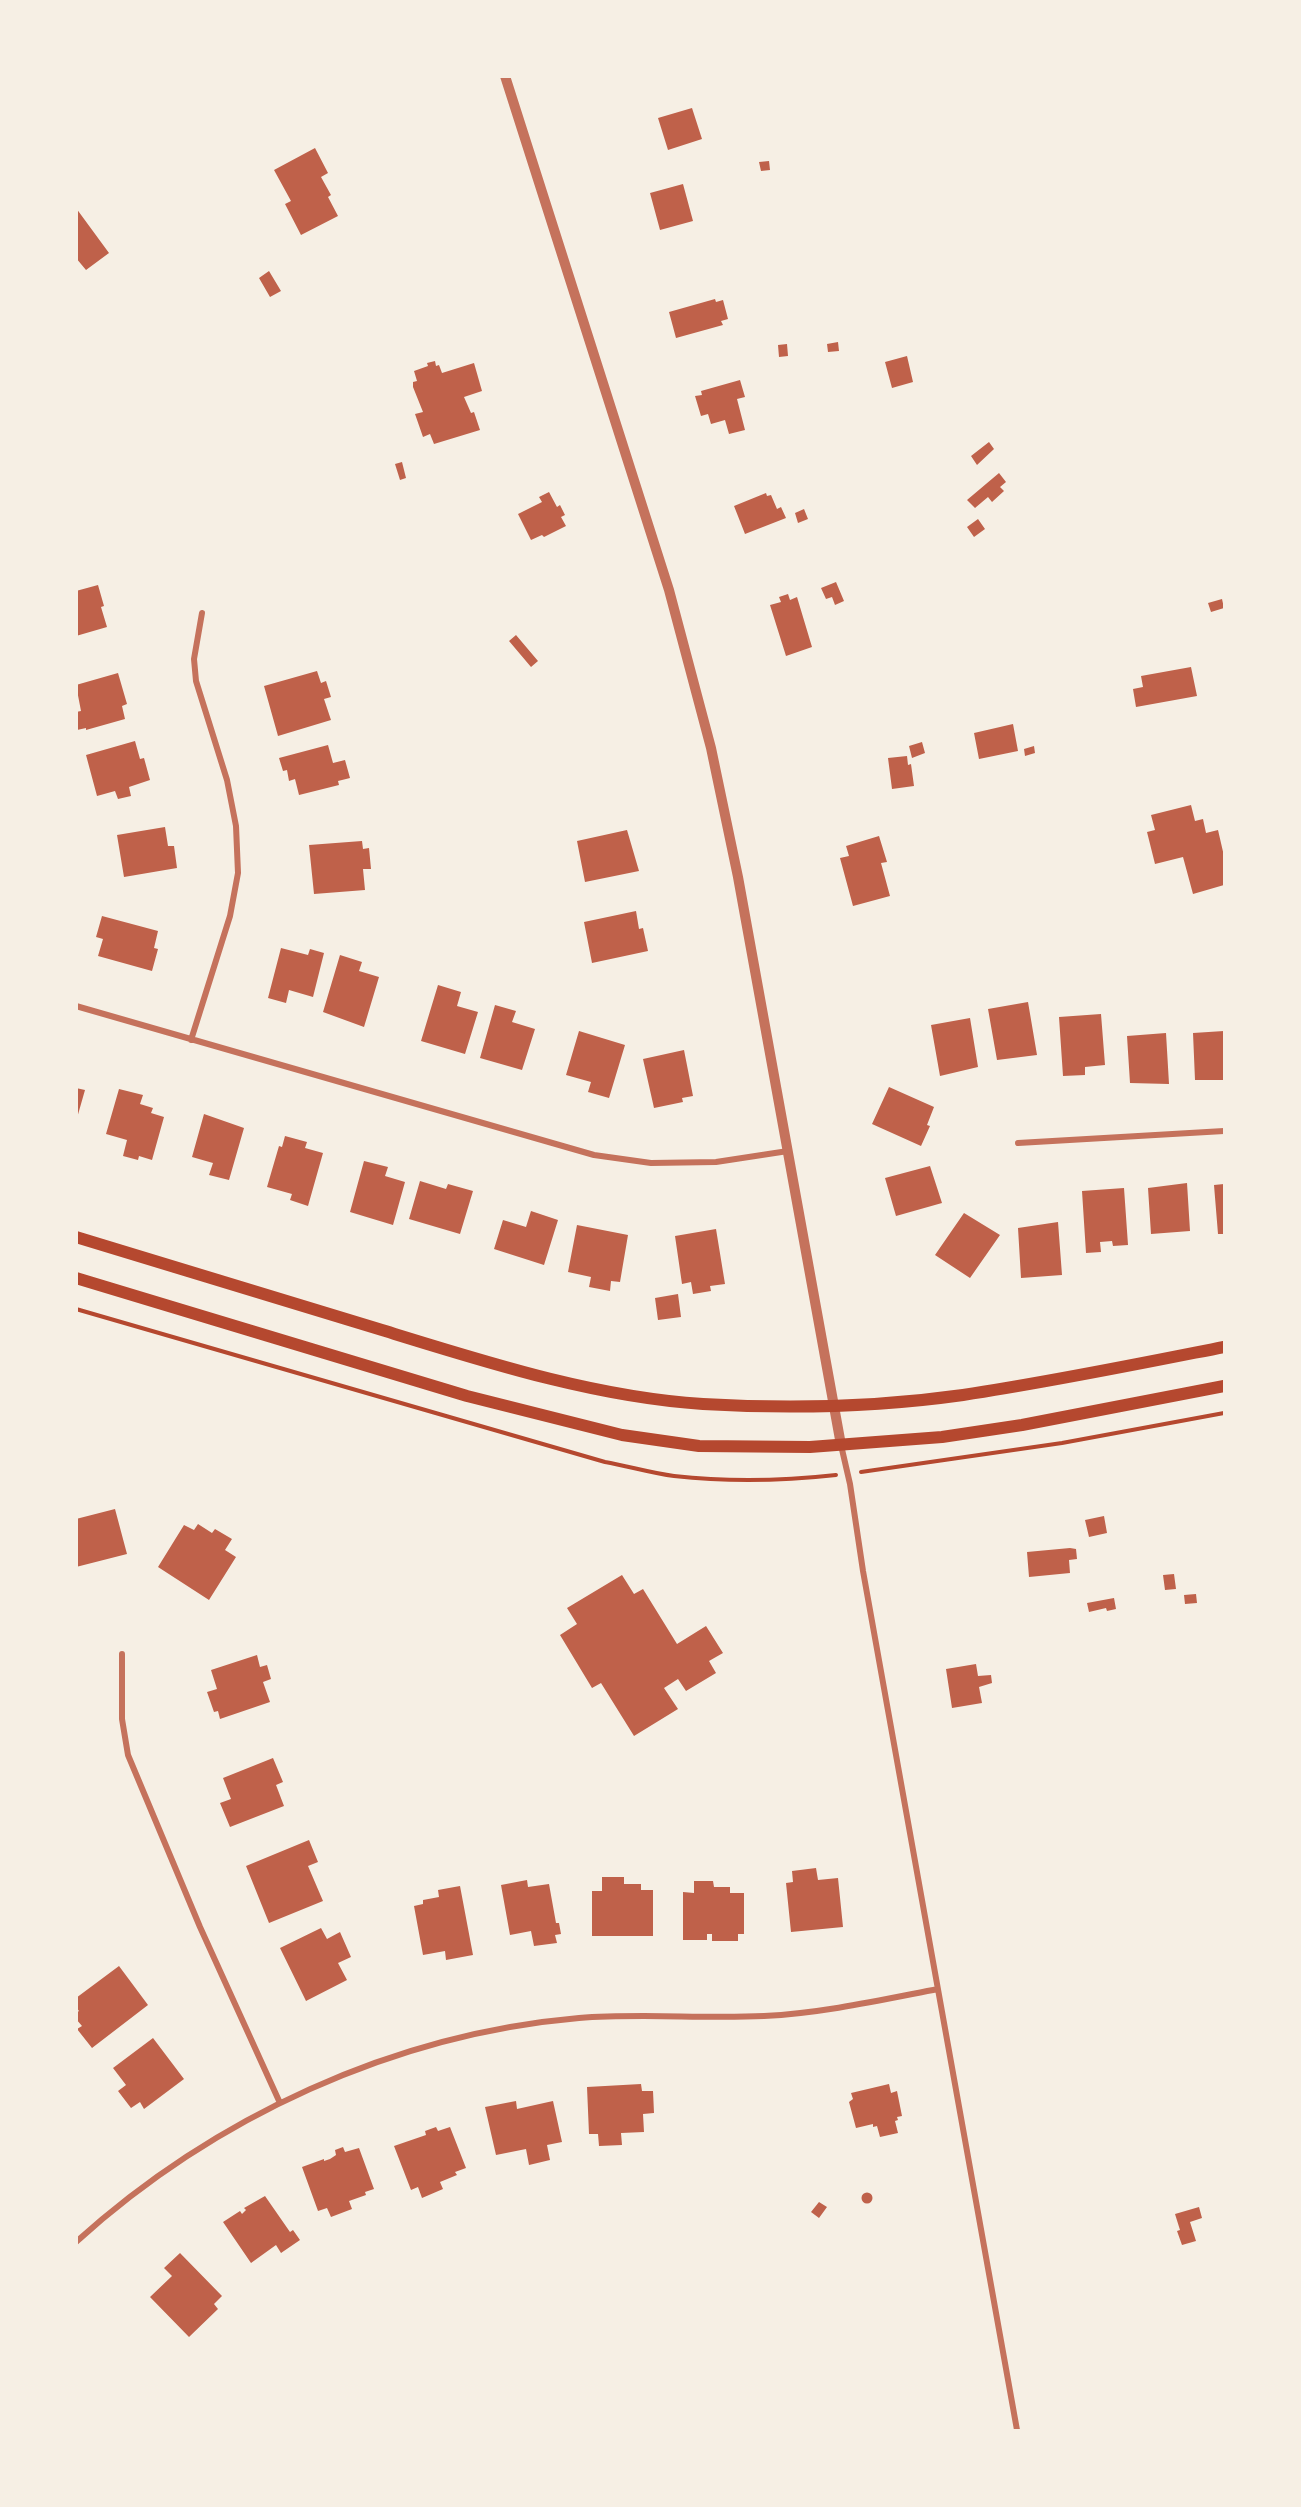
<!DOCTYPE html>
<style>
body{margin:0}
#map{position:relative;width:1301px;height:2507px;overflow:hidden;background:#f6efe4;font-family:"Source Serif 4",serif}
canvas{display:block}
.frame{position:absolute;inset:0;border:78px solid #f6efe4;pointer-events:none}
</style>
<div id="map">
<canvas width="1301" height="2507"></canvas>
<div class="frame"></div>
</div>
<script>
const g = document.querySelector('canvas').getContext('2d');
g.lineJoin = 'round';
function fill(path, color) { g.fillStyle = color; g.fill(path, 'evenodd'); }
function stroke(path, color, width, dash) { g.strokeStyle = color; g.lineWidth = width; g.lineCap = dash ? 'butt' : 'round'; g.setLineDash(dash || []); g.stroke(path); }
const building = new Path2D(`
 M692,108L702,139L668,150L658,118Z
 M315,148L328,173L321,177L331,195L328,197L338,216L301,235L285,204L291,201L274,170Z
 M769,161L770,170L761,171L759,162Z
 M683,184L693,221L660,230L650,193Z
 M76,208L109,253L86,270L76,258Z
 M269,271L281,291L270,297L259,278Z
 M715,299L716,302L723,300L728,319L721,321L723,325L676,338L669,312Z
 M838,342L839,351L828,352L827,344Z
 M787,344L788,356L779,357L778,345Z
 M907,356L913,382L892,388L885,362Z
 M435,361L436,366L439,365L442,373L474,363L482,391L464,397L471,413L474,412L480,430L434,444L430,434L423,437L415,414L423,412L413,387V382L417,381L414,371L428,366L427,363Z
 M740,380L745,397L737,399L745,430L729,434L725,420L711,424L708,414L701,416L695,396L702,395L701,391Z
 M989,442L994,449L977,465L971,456Z
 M402,462L406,478L400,480L395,464Z
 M999,473L1006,482L1000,487L1004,491L992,502L988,497L975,508L967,500Z
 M549,492L557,507L560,505L565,515L561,517L566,526L544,537L542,535L531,540L518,514L542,502L539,497Z
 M766,493L767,496L771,495L777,509L781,507L786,518L745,534L734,506Z
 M804,509L808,519L798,523L795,513Z
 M978,519L985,529L974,537L967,527Z
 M836,582L844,601L835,605L832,597L826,599L821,588Z
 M98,585L104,606L101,607L107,627L76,636V591Z
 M788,594L790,600L797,597L812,647L786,656L770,605L781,602L779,597Z
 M1222,599L1224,608L1211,612L1208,603Z
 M516,635L538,661L531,667L509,641Z
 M1191,667L1197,696L1136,707L1133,689L1143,687L1141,676Z
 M317,671L321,683L326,681L331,697L324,699L331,720L278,736L264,686Z
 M118,673L127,704L122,706L125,719L86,730V728L77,730L76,712L81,711L76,685Z
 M1013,724L1018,751L979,759L974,733Z
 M135,741L140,759L144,758L150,780L129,787L131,796L118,799L115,791L97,796L86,755Z
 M922,742L925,753L912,758L909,746Z
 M328,745L333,763L345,760L350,778L338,781L339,785L299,795L295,779L289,781L287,770L283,771L279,758Z
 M1034,746L1035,753L1025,756L1024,749Z
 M907,756L908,765L911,764L914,786L892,789L888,758Z
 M1191,805L1195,821L1203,819L1206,833L1218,830L1224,856V885L1193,894L1183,857L1155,864L1147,832L1155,830L1151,815Z
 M165,827L168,846H174L177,868L124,877L117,835Z
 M627,830L639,871L585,882L577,841Z
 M879,836L887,862L881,863L890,896L853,906L840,858L849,856L846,846Z
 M362,841L363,849L369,848L371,869H363L365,890L314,894L309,845Z
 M636,911L639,929L643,928L648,951L592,963L584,922Z
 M102,916L158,931L154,948L158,949L152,971L98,956L103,939L96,937Z
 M281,948L308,955L310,949L324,953L313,997L289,990L286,1003L268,998Z
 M340,955L362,962L359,971L379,977L364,1027L323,1012Z
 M438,985L461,992L457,1006L478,1012L465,1054L421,1041Z
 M1028,1002L1037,1055L997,1060L988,1009Z
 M495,1005L516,1011L512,1022L535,1029L522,1070L480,1058Z
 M1101,1014L1105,1065L1085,1067V1075L1063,1076L1059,1017Z
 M970,1018L978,1067L940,1076L931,1025Z
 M579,1031L625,1045L609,1098L588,1092L591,1082L566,1075Z
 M1224,1031V1080H1195L1193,1033Z
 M1166,1033L1169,1084L1130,1083L1127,1036Z
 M684,1050L693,1096L682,1098L683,1102L654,1108L643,1059Z
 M889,1087L934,1107L927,1125L930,1126L921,1146L872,1124Z
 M76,1088L85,1090L77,1118H76Z
 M119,1089L143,1095L140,1104L153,1108L151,1113L164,1117L152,1160L139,1156L138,1160L123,1156L127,1140L106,1134Z
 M204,1114L244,1128L229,1180L209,1175L213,1163L192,1157Z
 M285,1136L307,1142L305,1148L323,1153L308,1206L290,1200L292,1194L267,1187L279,1146L282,1147Z
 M364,1161L388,1167L385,1176L405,1182L393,1225L350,1212Z
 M930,1166L942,1203L896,1216L885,1178Z
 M420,1181L446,1189L448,1184L473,1191L460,1234L409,1219Z
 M1187,1183L1190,1231L1151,1234L1148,1188Z
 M1224,1184V1234H1218L1214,1185Z
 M1124,1188L1128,1245L1113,1246L1112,1241L1100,1242L1101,1252L1086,1253L1082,1191Z
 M531,1211L558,1220L544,1265L494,1249L503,1220L526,1227Z
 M964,1213L1000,1235L970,1278L935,1255Z
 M1058,1222L1062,1275L1021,1278L1018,1228Z
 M577,1225L628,1235L620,1282L611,1281L610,1291L589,1287L591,1277L568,1272Z
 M716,1229L725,1284L710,1286L711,1291L693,1294L691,1282L682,1284L675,1236Z
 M678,1294L681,1317L658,1320L655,1298Z
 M115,1509L127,1554L76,1567V1519Z
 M1104,1516L1107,1533L1089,1537L1085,1520Z
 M198,1524L212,1533L215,1529L232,1539L225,1550L236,1557L209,1600L158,1567L184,1525L194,1530Z
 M1070,1548L1076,1549L1077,1559L1069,1560L1070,1573L1029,1577L1027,1552Z
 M1174,1574L1176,1589L1165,1590L1163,1575Z
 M622,1575L634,1594L643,1589L677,1644L706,1626L723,1653L709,1661L716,1673L686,1691L678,1679L664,1688L678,1709L634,1736L601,1683L592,1688L560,1635L577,1624L567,1608Z
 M1196,1594L1197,1603L1185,1604L1184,1595Z
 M1114,1598L1116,1609L1107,1611L1106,1608L1089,1612L1087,1603Z
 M257,1655L260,1667L267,1665L271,1679L263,1682L270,1702L220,1719L218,1711L214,1712L207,1692L217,1689L211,1670Z
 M976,1664L978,1676L991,1675L992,1683L979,1687L982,1703L952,1708L946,1669Z
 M273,1758L283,1782L276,1785L284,1806L230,1827L220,1803L231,1799L223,1778Z
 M309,1840L318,1862L308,1866L323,1901L269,1923L246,1866Z
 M816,1868L818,1880L838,1878L843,1927L791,1932L786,1883L793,1882L792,1871Z
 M602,1877H624V1884H641V1890H653V1936H592V1891H602Z
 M527,1880L528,1887L549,1884L556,1923H559L561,1934L555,1935L557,1943L534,1946L531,1931L510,1935L501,1885Z
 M694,1881H713L714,1887H730V1893H744V1934H738V1941H712V1934H707V1940H683V1892L694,1893Z
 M460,1886L473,1955L446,1960L445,1951L423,1955L414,1906L423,1904V1900L439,1897L438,1890Z
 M321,1928L327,1939L340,1932L351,1957L338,1963L347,1980L306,2001L280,1948Z
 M119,1966L148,2005L92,2048L77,2029L82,2026L76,2019V2013L79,2011L76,2007V1998Z
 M153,2038L184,2079L144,2109L140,2102L131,2108L118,2091L126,2085L113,2068Z
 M641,2084L642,2091H653L654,2113L643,2114L644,2132L621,2133L622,2145L599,2146L598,2134H589L587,2087Z
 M889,2084L891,2093L897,2091L902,2116L897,2117L898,2120L895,2121L898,2133L880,2137L877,2126L873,2127V2124L856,2128L849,2102L853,2099L851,2093Z
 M516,2101L517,2109L553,2101L562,2142L547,2145L550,2160L529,2165L526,2149L496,2155L485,2107Z
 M436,2127L438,2131L450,2127L466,2168L455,2172L457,2175L440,2182L443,2189L422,2198L418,2187L411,2190L394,2146L426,2135L425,2131Z
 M343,2147L345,2152L359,2148L374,2189L365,2192L366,2195L349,2201L352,2209L331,2217L327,2208L318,2211L302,2167L324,2159V2161L330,2159L336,2155L335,2150Z
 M861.5 2198a5.5 5.5 0 1 1 11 0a5.5 5.5 0 1 1-11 0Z
 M265,2196L290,2232L293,2230L300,2240L281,2253L276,2245L251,2263L223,2222L240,2211L242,2214L246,2210L244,2208Z
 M819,2202L827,2207L819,2218L811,2212Z
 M1199,2207L1202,2218L1190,2222L1196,2241L1182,2245L1177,2231L1180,2230L1175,2214Z
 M180,2253L222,2296L214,2304L218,2309L189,2337L150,2297L172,2276L164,2268Z`);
const path = new Path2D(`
 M76,1309L605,1462C628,1466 651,1473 674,1476C728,1482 782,1481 836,1475
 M861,1472L1062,1443L1224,1413`);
const minor = new Path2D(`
 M76,1006L594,1155L651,1163L716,1162L788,1151
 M191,1040L230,916L238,873L236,826L227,780L196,681L194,659L202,613
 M1018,1143L1224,1131
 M841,1445L850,1484L863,1571L1017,2430
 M122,1654V1719L128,1755L200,1927L280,2103
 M76,2242C214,2117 394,2034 579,2018C641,2013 703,2019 764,2016C823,2013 881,2000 938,1989`);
const tertiary = new Path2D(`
 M505,76L669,590L711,748L738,877L841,1445`);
const secondary = new Path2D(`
 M76,1237C178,1268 280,1299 382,1330C486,1362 594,1397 703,1404C789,1409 878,1407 963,1395C1050,1382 1138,1364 1224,1347
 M76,1278L467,1396L622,1435L699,1446L810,1447L942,1437L1022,1425L1224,1386`);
fill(building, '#bf614a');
stroke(path, '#b5482f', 4);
stroke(minor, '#c5725c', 6);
stroke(tertiary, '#c5725c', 10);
stroke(secondary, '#b5482f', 12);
</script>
